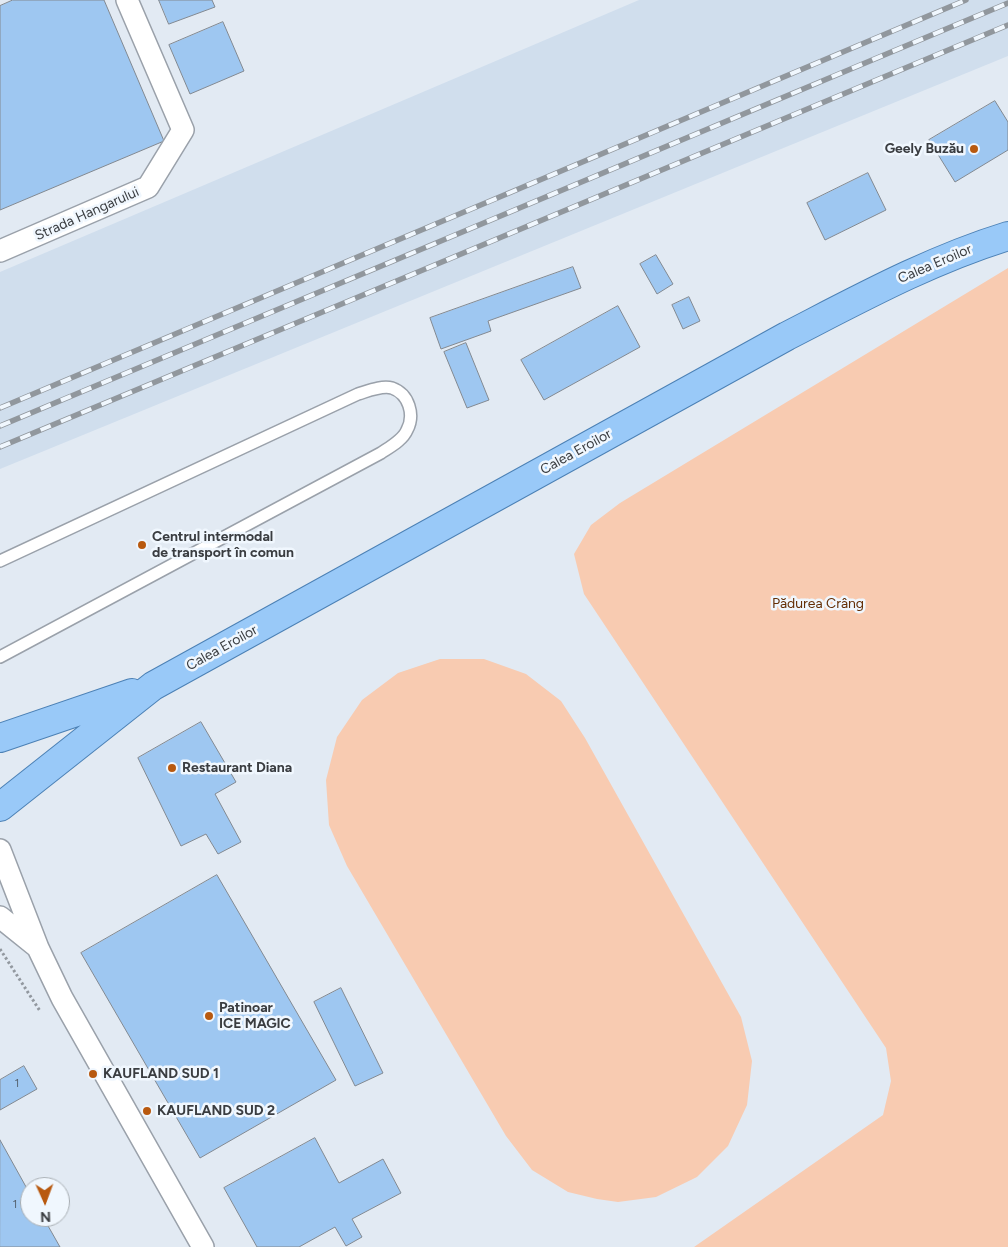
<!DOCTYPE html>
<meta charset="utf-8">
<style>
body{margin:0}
#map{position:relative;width:1008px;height:1247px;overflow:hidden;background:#e2eaf3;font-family:Figtree,sans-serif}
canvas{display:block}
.north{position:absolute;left:20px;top:1177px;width:50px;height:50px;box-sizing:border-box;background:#f0f7fe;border:1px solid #a7adb2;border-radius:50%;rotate:178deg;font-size:14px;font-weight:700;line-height:20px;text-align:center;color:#3a3d41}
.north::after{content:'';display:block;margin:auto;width:18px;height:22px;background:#b8590f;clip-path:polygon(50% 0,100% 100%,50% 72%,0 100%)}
</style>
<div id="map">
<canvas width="1008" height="1247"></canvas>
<div class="north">N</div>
</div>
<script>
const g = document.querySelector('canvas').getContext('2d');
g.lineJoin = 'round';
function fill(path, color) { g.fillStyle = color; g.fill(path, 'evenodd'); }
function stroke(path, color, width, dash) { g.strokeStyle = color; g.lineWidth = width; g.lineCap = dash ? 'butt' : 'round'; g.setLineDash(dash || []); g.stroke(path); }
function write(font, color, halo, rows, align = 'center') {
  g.font = font + ' Figtree,sans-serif'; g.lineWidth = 5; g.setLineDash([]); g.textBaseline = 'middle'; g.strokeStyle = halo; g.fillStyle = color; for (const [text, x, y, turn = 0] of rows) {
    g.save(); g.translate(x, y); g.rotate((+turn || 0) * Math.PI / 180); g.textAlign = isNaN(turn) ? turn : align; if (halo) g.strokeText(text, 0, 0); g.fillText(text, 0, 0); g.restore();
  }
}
const built = new Path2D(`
 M639,0H1008V56L0,469V272Z`);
const green = new Path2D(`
 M1008,268V1247H694L883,1115L891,1081L886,1048L584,594L574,554L591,525L620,503Z
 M440,659H484L526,674L561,701L585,738L741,1017L752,1061L747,1105L728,1146L697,1177L656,1197L618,1202L597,1199L568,1192L532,1170L506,1136L347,866L329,825L326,780L337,737L362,700L398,673Z`);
const building = new Path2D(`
 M13,0H104L164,141L0,210V6Z
 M159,0H212L215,7L169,24Z
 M223,22L244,71L190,94L169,45Z
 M995,101L1008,122V150L955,182L929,140Z
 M868,173L886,210L825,240L807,203Z
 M656,255L673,284L657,294L640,264Z
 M573,267L581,288L488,321L491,331L441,349L430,318Z
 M689,297L700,321L683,329L672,305Z
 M618,306L640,347L544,400L521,360Z
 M466,343L489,400L467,408L444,352Z
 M201,722L236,782L215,794L241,842L218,854L206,834L181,846L138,758Z
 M217,875L336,1080L200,1158L81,953Z
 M341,988L383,1073L355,1086L314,1002Z
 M24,1066L37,1089L0,1110V1080Z
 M315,1138L339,1183L383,1159L401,1193L352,1219L362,1237L346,1246L335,1227L299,1247H257L224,1188Z
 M0,1140L30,1194V1217H43L60,1247H0Z`);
const path = new Path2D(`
 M0,949L40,1011`);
const lane = new Path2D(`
 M0,561L358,394C368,391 382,385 392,388C409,394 415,415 407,430C403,440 390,447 381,453L0,657`);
const street = new Path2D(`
 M0,251L148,187L183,130L127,0
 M0,850L38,948L62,998L203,1247
 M0,917L36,946`);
const primary = new Path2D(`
 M0,738L132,693
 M0,807L153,686L787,336C859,299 930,260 1008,236`);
const rail = new Path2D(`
 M0,408L966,0
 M0,426L1008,3
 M0,447L1008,25`);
const markers = [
 [974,149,5,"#b8590f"],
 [142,545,5,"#b8590f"],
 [172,768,5,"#b8590f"],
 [209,1016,5,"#b8590f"],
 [93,1074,5,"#b8590f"],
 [147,1111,5,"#b8590f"]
];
const numberNames = [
 ["1",17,1084],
 ["1",15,1205]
];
const poiNames = [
 ["Geely Buzău",964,149,"right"],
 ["Centrul intermodal",152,537],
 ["de transport în comun",152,553],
 ["Restaurant Diana",182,768],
 ["Patinoar",219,1008],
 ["ICE MAGIC",219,1024],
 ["KAUFLAND SUD 1",103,1074],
 ["KAUFLAND SUD 2",157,1111]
];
const streetNames = [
 ["Strada Hangarului",87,214,-24],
 ["Calea Eroilor",935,264,-23],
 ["Calea Eroilor",576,452,-29],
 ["Calea Eroilor",222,648,-29]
];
const parkNames = [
 ["Pădurea Crâng",818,604]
];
fill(built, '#d0deed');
fill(green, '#f8cbb1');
fill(building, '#9ec7f1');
stroke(building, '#828991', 1);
stroke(lane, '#9aa1aa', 14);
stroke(street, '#9aa1aa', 24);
stroke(primary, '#4c81b5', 30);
stroke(path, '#92989f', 3, [2.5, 2.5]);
stroke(lane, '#fff', 11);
stroke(street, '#fff', 21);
stroke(primary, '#99c9f8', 28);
stroke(rail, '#91979d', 5.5);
stroke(rail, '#f0f7fe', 4, [11]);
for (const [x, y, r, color] of markers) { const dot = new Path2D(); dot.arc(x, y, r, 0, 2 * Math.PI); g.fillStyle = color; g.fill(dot); stroke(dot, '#f0f7fe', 2); }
write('11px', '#53606d', null, numberNames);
write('bold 14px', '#3a3d41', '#f0f7fe', poiNames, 'left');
write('14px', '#3a3d41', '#f0f7fe', streetNames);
write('14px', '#642e05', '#f0f7fe', parkNames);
</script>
